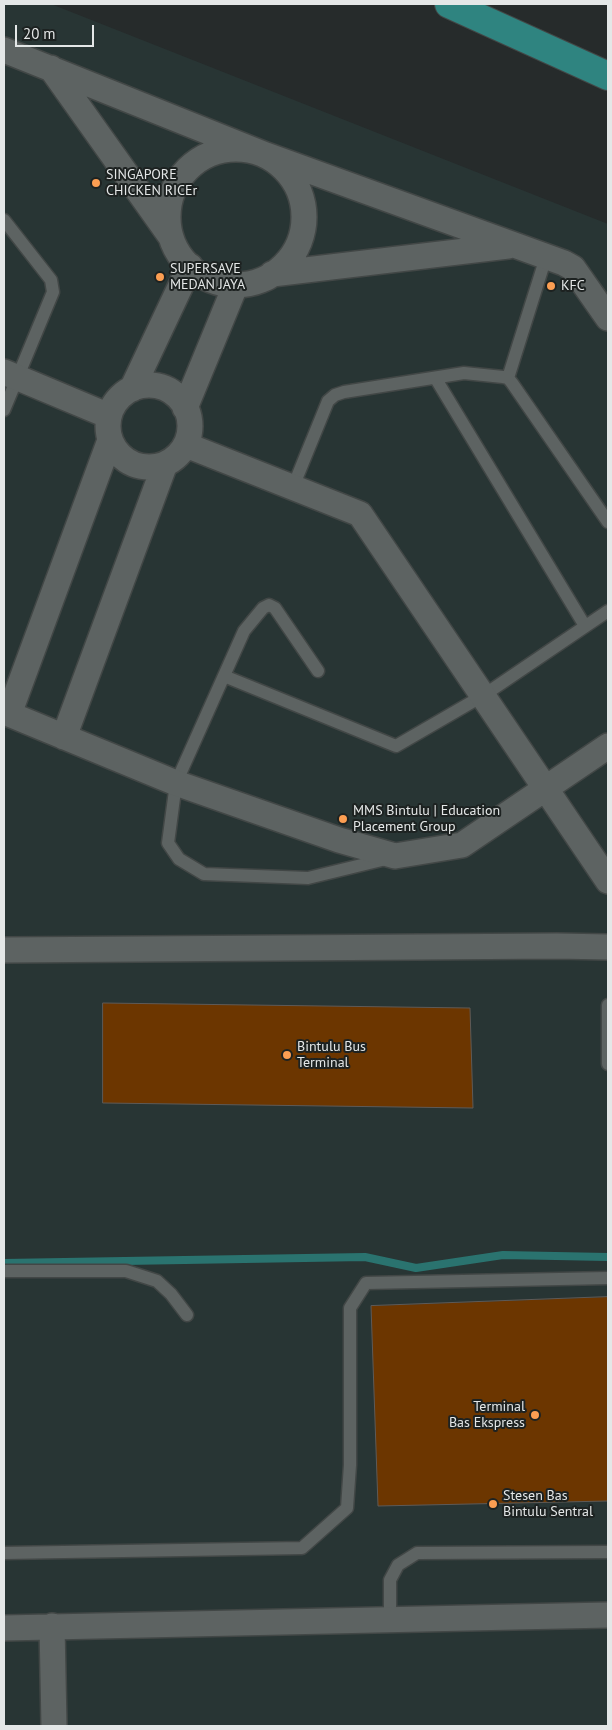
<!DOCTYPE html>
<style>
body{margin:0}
#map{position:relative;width:612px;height:1730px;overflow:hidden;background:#262b2b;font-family:"PT Sans",sans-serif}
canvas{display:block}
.frame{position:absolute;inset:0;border:5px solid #e4e7e7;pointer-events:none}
.scale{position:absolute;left:15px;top:25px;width:79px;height:22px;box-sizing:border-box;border:2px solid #e4e7e7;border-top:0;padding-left:6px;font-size:15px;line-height:18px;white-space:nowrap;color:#e4e7e7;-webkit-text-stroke:4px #1d2221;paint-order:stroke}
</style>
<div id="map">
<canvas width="612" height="1730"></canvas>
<div class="frame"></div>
<div class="scale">20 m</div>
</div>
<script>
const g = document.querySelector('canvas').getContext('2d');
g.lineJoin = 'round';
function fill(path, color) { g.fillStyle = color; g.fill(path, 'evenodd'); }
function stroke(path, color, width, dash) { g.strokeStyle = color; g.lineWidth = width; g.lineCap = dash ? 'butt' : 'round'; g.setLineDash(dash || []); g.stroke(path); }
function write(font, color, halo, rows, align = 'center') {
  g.font = font + ' "PT Sans",sans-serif'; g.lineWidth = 4; g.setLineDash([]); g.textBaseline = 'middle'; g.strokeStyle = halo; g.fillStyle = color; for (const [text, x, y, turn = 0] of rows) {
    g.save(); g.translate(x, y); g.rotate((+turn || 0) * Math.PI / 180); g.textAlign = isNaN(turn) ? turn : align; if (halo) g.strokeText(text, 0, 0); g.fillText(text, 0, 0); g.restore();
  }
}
const built = new Path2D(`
 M4,4H51L608,224V1726H4Z`);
const stream = new Path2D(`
 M4,1263L365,1257L416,1268L503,1255L608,1257`);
const building = new Path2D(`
 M103,1003L470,1008L473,1108L103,1103Z
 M608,1297V1501L378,1506L371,1306Z`);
const lane = new Path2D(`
 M4,220L51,280L53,292L4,410
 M508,378L546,257
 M436,379L585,626
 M293,487L328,401L335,395L344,392L464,373L503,377L508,378L512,383L608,522
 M318,671L275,608L269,605L263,608L244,631L176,783L168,843L179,859L204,874L308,878L386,859
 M224,676L396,746L484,695L608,611
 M608,1005V1064
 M4,1271H126L157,1281L171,1294L187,1315
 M4,1553L302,1548L347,1508L350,1465V1308L366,1283L608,1278
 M390,1619V1580L398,1565L417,1553L608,1552`);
const street = new Path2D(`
 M4,50L266,155L564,263L573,268L608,318
 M51,68L171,237
 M168 217a68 68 0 1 1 136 0a68 68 0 1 1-136 0Z
 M272,274L508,246
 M4,372L109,416
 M108 426a41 41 0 1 1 82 0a41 41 0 1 1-82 0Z
 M132,389L190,266
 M185,408L236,284
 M186,445L360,514L608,881
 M4,712L176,783L339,840L395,856L462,845L608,746
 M9,714L110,440
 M64,737L165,464
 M4,950L557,946L608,947
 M52,1626L54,1726
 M4,1628L608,1615`);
const primary = new Path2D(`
 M449,4L608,76`);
const markers = [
 [96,183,5,"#fc9e52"],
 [160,277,5,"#fc9e52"],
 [551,286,5,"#fc9e52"],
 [343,819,5,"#fc9e52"],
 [287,1055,5,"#fc9e52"],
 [535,1415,5,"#fc9e52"],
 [493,1504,5,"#fc9e52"]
];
const poiNames = [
 ["SINGAPORE",106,175],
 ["CHICKEN RICEr",106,191],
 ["SUPERSAVE",170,269],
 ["MEDAN JAYA",170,285],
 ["KFC",561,286],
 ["MMS Bintulu | Education",353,811],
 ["Placement Group",353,827],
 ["Bintulu Bus",297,1047],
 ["Terminal",297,1063],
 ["Terminal",525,1407,"right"],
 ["Bas Ekspress",525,1423,"right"],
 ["Stesen Bas",503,1496],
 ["Bintulu Sentral",503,1512]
];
fill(built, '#283534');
stroke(stream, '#2a736f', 8);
fill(building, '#6c3600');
stroke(building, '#5e5a57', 1);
stroke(lane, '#424746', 15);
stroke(street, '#424746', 28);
stroke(primary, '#424746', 30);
stroke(lane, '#5d6362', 12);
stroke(street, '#5d6362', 25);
stroke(primary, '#2f8480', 28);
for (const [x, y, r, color] of markers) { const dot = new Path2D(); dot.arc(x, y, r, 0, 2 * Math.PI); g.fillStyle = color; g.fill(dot); stroke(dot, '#1d2221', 2); }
write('14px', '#e4e7e7', '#1d2221', poiNames, 'left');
</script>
